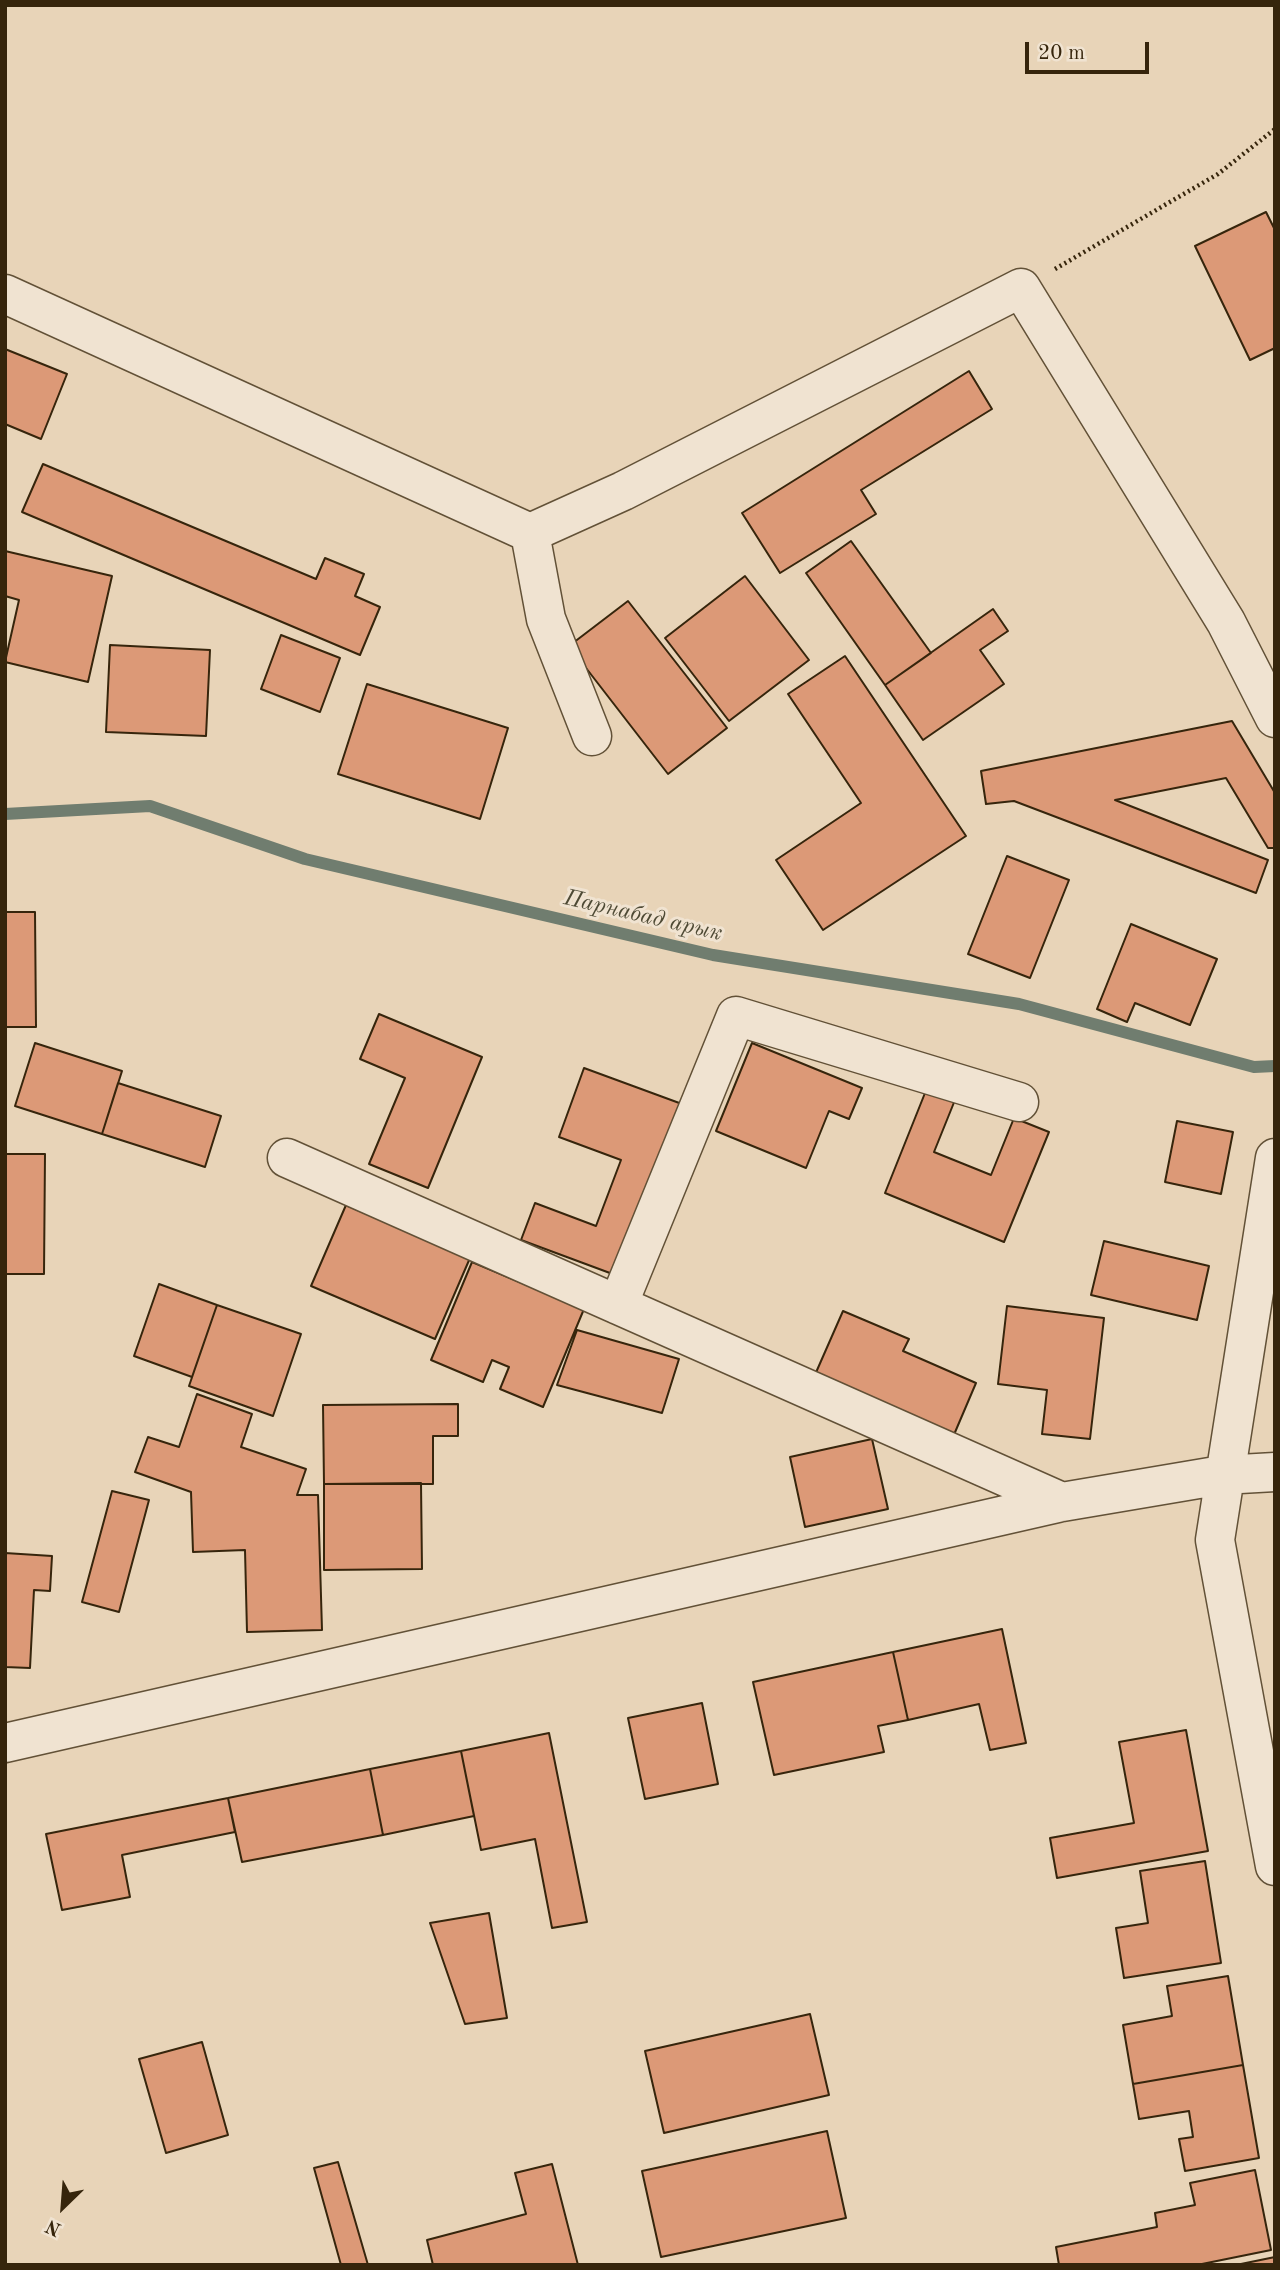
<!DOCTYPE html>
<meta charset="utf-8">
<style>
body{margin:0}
#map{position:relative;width:1280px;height:2270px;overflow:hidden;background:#e8d4b8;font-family:"Old Standard TT",serif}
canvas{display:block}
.frame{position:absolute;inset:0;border:7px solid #36250c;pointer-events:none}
.north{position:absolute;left:28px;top:2172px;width:70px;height:70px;-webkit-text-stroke:5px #f0e3d1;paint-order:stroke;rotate:205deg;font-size:19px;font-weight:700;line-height:28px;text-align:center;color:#36250c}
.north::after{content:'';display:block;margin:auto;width:24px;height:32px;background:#36250c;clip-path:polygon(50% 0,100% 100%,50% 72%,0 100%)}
.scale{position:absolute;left:1025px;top:42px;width:124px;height:32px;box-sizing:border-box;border:4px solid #36250c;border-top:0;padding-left:9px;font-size:21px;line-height:24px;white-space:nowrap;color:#36250c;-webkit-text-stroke:5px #f0e3d1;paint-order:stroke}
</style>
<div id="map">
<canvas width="1280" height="2270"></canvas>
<div class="frame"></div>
<div class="north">N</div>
<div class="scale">20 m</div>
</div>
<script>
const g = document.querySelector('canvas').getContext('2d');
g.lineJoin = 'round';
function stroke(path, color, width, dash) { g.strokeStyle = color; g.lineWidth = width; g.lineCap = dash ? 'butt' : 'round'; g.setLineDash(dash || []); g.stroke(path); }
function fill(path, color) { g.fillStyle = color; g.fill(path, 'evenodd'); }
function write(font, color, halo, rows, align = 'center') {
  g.font = font + ' "Old Standard TT",serif'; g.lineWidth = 6; g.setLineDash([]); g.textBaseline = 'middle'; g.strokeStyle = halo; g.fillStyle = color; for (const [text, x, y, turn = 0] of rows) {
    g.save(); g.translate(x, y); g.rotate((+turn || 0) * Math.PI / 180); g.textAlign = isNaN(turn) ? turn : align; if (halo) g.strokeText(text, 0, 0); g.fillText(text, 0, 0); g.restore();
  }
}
const stream = new Path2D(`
 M5,814L150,806L305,859L713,955L1019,1004L1254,1067L1275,1066`);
const building = new Path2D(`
 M1266,212L1275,230V348L1250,360L1195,246Z
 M5,349L67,374L41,439L5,424Z
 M969,371L992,409L861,490L876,514L780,573L742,513Z
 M43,464L316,579L325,558L364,574L355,596L380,607L360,655L22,512Z
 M851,541L931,653L885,685L806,573Z
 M5,551L112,576L88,682L5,662L19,600L5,596Z
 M745,576L809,660L729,721L665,638Z
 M628,601L727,728L668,774L569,646Z
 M993,609L1008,631L980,650L1004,684L923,740L885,685Z
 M281,635L340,658L320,712L261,689Z
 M110,645L210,650L206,736L106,732Z
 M845,656L966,836L823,930L776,860L861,803L788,694Z
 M367,684L508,728L480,819L338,774Z
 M1232,721L1275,793V848H1268L1226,778L1115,800L1268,860L1256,893L1014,801L986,804L981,771Z
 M1007,856L1069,880L1030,978L968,954Z
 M5,912H35L36,1027H5Z
 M1131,924L1217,959L1190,1025L1135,1003L1127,1022L1097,1009Z
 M379,1014L482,1057L428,1188L369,1164L405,1078L360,1059Z
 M35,1043L122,1071L102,1134L15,1106Z
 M752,1043L862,1088L849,1119L829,1111L806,1168L716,1131Z
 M584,1068L682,1104L618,1276L521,1240L535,1203L596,1226L621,1160L559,1137Z
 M118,1083L221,1116L205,1167L102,1134Z
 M929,1083L957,1095L934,1152L991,1175L1014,1118L1049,1132L1004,1242L885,1193Z
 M1177,1121L1233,1132L1221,1194L1165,1182Z
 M5,1154H45L44,1274H5Z
 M346,1205L470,1258L435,1339L311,1286Z
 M1104,1241L1209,1266L1197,1320L1091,1295Z
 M472,1262L584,1309L543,1407L500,1389L509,1367L492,1360L483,1382L431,1360Z
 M159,1284L217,1305L192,1377L134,1356Z
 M217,1305L301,1334L273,1416L189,1386Z
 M1007,1306L1104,1318L1090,1439L1042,1434L1047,1390L998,1384Z
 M843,1311L909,1339L903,1351L976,1383L953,1437L814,1377Z
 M577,1330L679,1359L662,1413L557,1385Z
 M197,1394L252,1414L241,1447L306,1469L297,1495H318L322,1630L247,1632L245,1550L193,1552L191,1492L135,1472L148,1437L179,1447Z
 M458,1404V1436H433V1484H324L323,1405Z
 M872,1439L888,1509L805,1527L790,1457Z
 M421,1483L422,1569L324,1570V1484Z
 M112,1491L149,1500L119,1612L82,1602Z
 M5,1553L52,1556L50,1591L34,1590L30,1668L5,1667Z
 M1002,1629L1026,1743L990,1750L979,1704L908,1720L893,1652Z
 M893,1652L908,1720L878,1726L884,1752L774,1775L753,1682Z
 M702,1703L718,1784L645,1799L628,1718Z
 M1186,1730L1208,1851L1057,1878L1050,1838L1134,1823L1119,1742Z
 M549,1733L587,1922L552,1928L535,1839L481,1850L461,1751Z
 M461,1751L474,1816L383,1835L370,1769Z
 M370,1769L383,1835L242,1862L228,1798Z
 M228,1798L235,1832L122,1855L130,1897L62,1910L46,1834Z
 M1205,1861L1221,1963L1124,1978L1116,1928L1148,1923L1140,1871Z
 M489,1913L507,2018L465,2024L430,1923Z
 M1228,1976L1243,2065L1133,2084L1123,2025L1172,2016L1167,1986Z
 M810,2014L829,2095L664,2133L645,2051Z
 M202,2042L228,2135L166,2153L139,2059Z
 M1243,2065L1259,2158L1185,2171L1179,2139L1193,2137L1189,2111L1139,2119L1133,2084Z
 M827,2131L846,2218L661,2257L642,2171Z
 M338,2162L368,2265H341L314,2168Z
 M552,2164L578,2265H433L427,2240L526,2214L515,2173Z
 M1255,2170L1271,2250L1197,2265H1059L1056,2247L1157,2227L1155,2213L1195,2205L1190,2183Z
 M1275,2257V2265H1236Z`);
const path = new Path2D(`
 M1055,269L1218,174L1275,129`);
const minor = new Path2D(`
 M5,294L530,533L623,491L1021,288L1226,622L1275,718
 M530,533L546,619L592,736
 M287,1158L1062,1502
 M1275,1158L1215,1540L1275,1866
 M618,1305L736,1016L1019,1102
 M5,1743L1062,1502L1222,1475L1275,1472`);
const waterNames = [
 ["Парнабад арык",643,916,13]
];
stroke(stream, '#707d6f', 12);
fill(building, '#dc9977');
stroke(building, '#36250c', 2);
stroke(minor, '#625137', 41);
stroke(path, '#36250c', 4.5, [2, 3.5]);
stroke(minor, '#f0e3d1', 38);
write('italic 23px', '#4e4a35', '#f0e3d1', waterNames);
</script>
